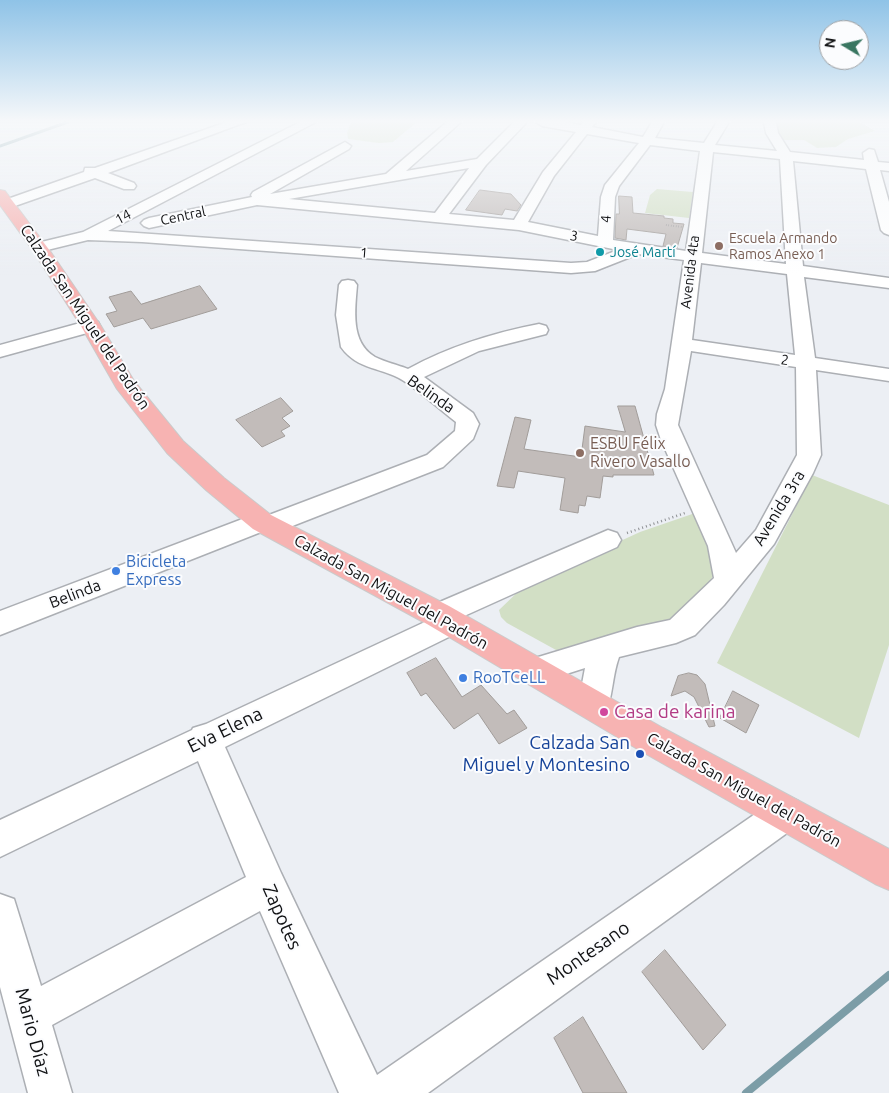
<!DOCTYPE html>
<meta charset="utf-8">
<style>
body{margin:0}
#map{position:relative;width:889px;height:1093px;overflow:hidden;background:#eceff4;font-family:Ubuntu,sans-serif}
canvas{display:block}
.north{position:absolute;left:819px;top:20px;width:50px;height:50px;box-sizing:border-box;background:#fbfcfe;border:1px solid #9d9ea0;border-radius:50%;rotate:279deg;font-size:14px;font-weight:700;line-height:20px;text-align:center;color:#101113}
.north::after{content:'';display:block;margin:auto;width:18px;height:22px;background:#397661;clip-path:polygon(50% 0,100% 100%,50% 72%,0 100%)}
</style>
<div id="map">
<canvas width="889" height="1093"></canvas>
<div class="north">N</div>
</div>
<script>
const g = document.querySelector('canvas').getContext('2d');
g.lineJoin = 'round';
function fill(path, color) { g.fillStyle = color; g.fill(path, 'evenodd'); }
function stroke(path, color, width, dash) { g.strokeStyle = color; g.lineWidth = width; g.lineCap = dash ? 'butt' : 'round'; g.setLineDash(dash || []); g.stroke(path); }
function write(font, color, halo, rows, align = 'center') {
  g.font = font + ' Ubuntu,sans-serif'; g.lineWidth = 4; g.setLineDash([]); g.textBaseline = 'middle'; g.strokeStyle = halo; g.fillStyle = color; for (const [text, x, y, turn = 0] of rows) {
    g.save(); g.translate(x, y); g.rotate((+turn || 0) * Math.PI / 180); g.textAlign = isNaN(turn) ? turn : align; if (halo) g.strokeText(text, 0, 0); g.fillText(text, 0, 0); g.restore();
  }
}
const green = new Path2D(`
 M351,122H417L393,142L379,143L348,139L347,133Z
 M778,122H860L875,131L848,139L836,147L817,148L804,140H783L776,130Z
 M657,189L693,192L689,218L645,213L650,195Z
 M812,475L889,505V645L859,738L717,663Z
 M701,511L722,563L681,623L585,650H556L507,623L501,617L499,610L525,585L640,532Z`);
const streamFar1 = new Path2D(`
 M0,146L68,122`);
const stream = new Path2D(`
 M746,1093L889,975`);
const building = new Path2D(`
 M480,190L511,194L521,205L517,211L505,209L502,215L466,210Z
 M619,196L632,197L633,213L664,216V218L673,219V223L684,224L677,248L663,246L666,234L627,229L626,240L615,238L616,214H619Z
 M200,286L217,309L151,329L143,318L114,327L106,314L117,311L109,297L131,291L141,304Z
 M281,398L293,411L282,418L290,426L281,431L285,436L262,447L236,420Z
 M618,406H635L654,475H613V477L603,476L600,498L587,496L585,506L579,505L578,513L560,510L565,478L518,471L514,488L497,486L515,417L531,420L524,449L581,457L585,426L625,432Z
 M436,658L462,697L481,685L507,714L514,710L527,728L499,744L478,713L454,729L426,693L421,696L407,673Z
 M689,673L697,675L705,684L715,726L709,727L694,697L685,691L671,696L678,676Z
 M733,691L759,705L746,733L720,718Z
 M665,950L726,1025L703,1050L642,972Z
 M583,1017L627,1093H583L554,1038Z`);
const pathFar1 = new Path2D(`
 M666,225L682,227`);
const path = new Path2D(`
 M627,533L685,513`);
const minor = new Path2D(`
 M227,122H246L108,173L134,183L136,186L134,189H124L95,178L12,207L7,208L0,204L2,201L84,172L85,168H95Z
 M300,122H316L108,231L571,263L587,262L618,250L519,230L257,205L149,228L144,226L141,223L144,220L149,218L252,197L251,195L253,192L345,142L351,146L349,149L270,194L386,174L447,122H461L406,171L477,159L514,122H527L486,165L449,214L514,220L543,172L576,132L542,126L536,122H564L581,125L583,122H596L592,127L643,137L652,122H664L655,138L704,143L717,122H729L715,145L777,151L766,133L764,122H776L778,133L790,152L864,160L863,153L869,149L874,150L878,162L889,163V171L880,170L889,202V235L884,233L881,230L866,169L793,161L803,266L889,278V288L804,277L815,358L889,369V381L816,370L821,455L813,473L774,544L724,605L695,635L676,643L619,657C612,676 613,697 605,715L594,719L583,715L578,705L585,668L535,684L524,680L520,671L524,662L535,658L637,627L670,620L714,578L708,546L661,440L656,425L657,414L665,389L684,260L638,254L595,271L571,273L142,242L88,240L39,252L33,250L31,247L33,244L83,232ZM587,134L639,143L605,185L601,197L598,236L528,222L554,176ZM650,145L700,151L686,251L613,240L615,197L619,186ZM713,152L780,159L786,264L702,253ZM469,168L435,213L289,199ZM701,263L787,274L795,355L692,340ZM691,351L796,367L797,455L756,530L736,553L678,425Z
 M348,280L354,281L357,285C355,310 350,342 375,357C385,362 398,365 408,369C450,346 493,333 539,324L546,326L548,330L546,334L479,351L424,377L473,413L479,424L473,439L443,467L277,532L268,534L261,532L0,635V611L253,515L262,513L269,515L427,455L455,431L456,422C439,409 422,393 404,381C383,367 358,371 341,347L336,315L339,285L342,281Z
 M91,320L98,322L100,326L98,330L0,357V345Z
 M608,530L617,533L621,540L617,547L462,617L465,623L461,631L225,747L281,873L377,1075L774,801L786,795L798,801L804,813L798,825L428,1093H339L260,911L52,1025L72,1093H28L0,987V894L14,899L41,986L246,877L198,761L0,857V820L192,730L193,728L206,724L427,621L424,615L428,607Z`);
const major = new Path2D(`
 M0,190L5,191L50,251L101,326L134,381L183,441L224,478L271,515L449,606L663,728L889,849V890L875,884L639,750L427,624L253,529L206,490L167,453L117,389L81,326L34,252L0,205Z`);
const markers = [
 [719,246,5,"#8d6e63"],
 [600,252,5,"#0f9aa8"],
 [580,453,5,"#8d6e63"],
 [116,571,5,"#3f7fe0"],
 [463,678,5,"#3f7fe0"],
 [604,712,5,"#d1479c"],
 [640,754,5,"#1a4fb4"]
];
const farStreetnames = [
 ["Central",183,216,-12],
 ["14",123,217,-28],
 ["4",606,219,-85],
 ["3",574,236,11],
 ["1",364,253,4],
 ["Avenida 4ta",690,272,-83],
 ["2",785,360,9]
];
const farEducationnames = [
 ["Escuela Armando",729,238],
 ["Ramos Anexo 1",729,254]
];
const farCulturenames = [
 ["José Martí",610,252]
];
const streetNames = [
 ["Calzada San Miguel del Padrón",85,317,56],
 ["Belinda",431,394,35],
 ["Avenida 3ra",779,508,-59],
 ["Calzada San Miguel del Padrón",391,592,29],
 ["Belinda",75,594,-21],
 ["Calzada San Miguel del Padrón",744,790,29]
];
const educationNames = [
 ["ESBU Félix",590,444],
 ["Rivero Vasallo",590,462]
];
const shopNames = [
 ["Bicicleta",126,562],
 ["Express",126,580],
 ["RooTCeLL",473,678]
];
const nearHotelnames = [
 ["Casa de karina",614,712]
];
const nearStreetnames = [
 ["Eva Elena",225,730,-26],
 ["Zapotes",282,917,66],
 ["Montesano",588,953,-35],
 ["Mario Díaz",33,1032,75]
];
const nearTransitnames = [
 ["Calzada San",630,743],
 ["Miguel y Montesino",630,765]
];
fill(green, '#d2dfc5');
stroke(streamFar1, '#7c9da7', 3);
stroke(stream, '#7c9da7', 8);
fill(building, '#c2bcba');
stroke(building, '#a19c99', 1);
stroke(minor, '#acafb4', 3);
stroke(major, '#cacbcb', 2);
stroke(pathFar1, '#8d8f93', 2, [0.5, 2]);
stroke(path, '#8d8f93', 2.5, [1, 3]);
fill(minor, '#fff');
fill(major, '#f7b3b2');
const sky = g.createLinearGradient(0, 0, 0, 275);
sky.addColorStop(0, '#8fc3e7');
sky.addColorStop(0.44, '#f6f8fa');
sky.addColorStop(1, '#f6f8fa00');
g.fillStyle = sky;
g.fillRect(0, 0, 889, 275);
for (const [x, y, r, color] of markers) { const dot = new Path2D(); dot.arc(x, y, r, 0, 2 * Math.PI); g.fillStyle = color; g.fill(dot); stroke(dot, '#fbfcfe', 2); }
write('14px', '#101113', '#fbfcfe', farStreetnames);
write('14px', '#785e54', '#fbfcfe', farEducationnames, 'left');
write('14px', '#0d838f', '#fbfcfe', farCulturenames, 'left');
write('16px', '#101113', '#fbfcfe', streetNames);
write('16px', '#785e54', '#fbfcfe', educationNames, 'left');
write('16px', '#366cbe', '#fbfcfe', shopNames, 'left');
write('19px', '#b23c85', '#fbfcfe', nearHotelnames, 'left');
write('19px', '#101113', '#fbfcfe', nearStreetnames);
write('19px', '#164399', '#fbfcfe', nearTransitnames, 'right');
</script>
